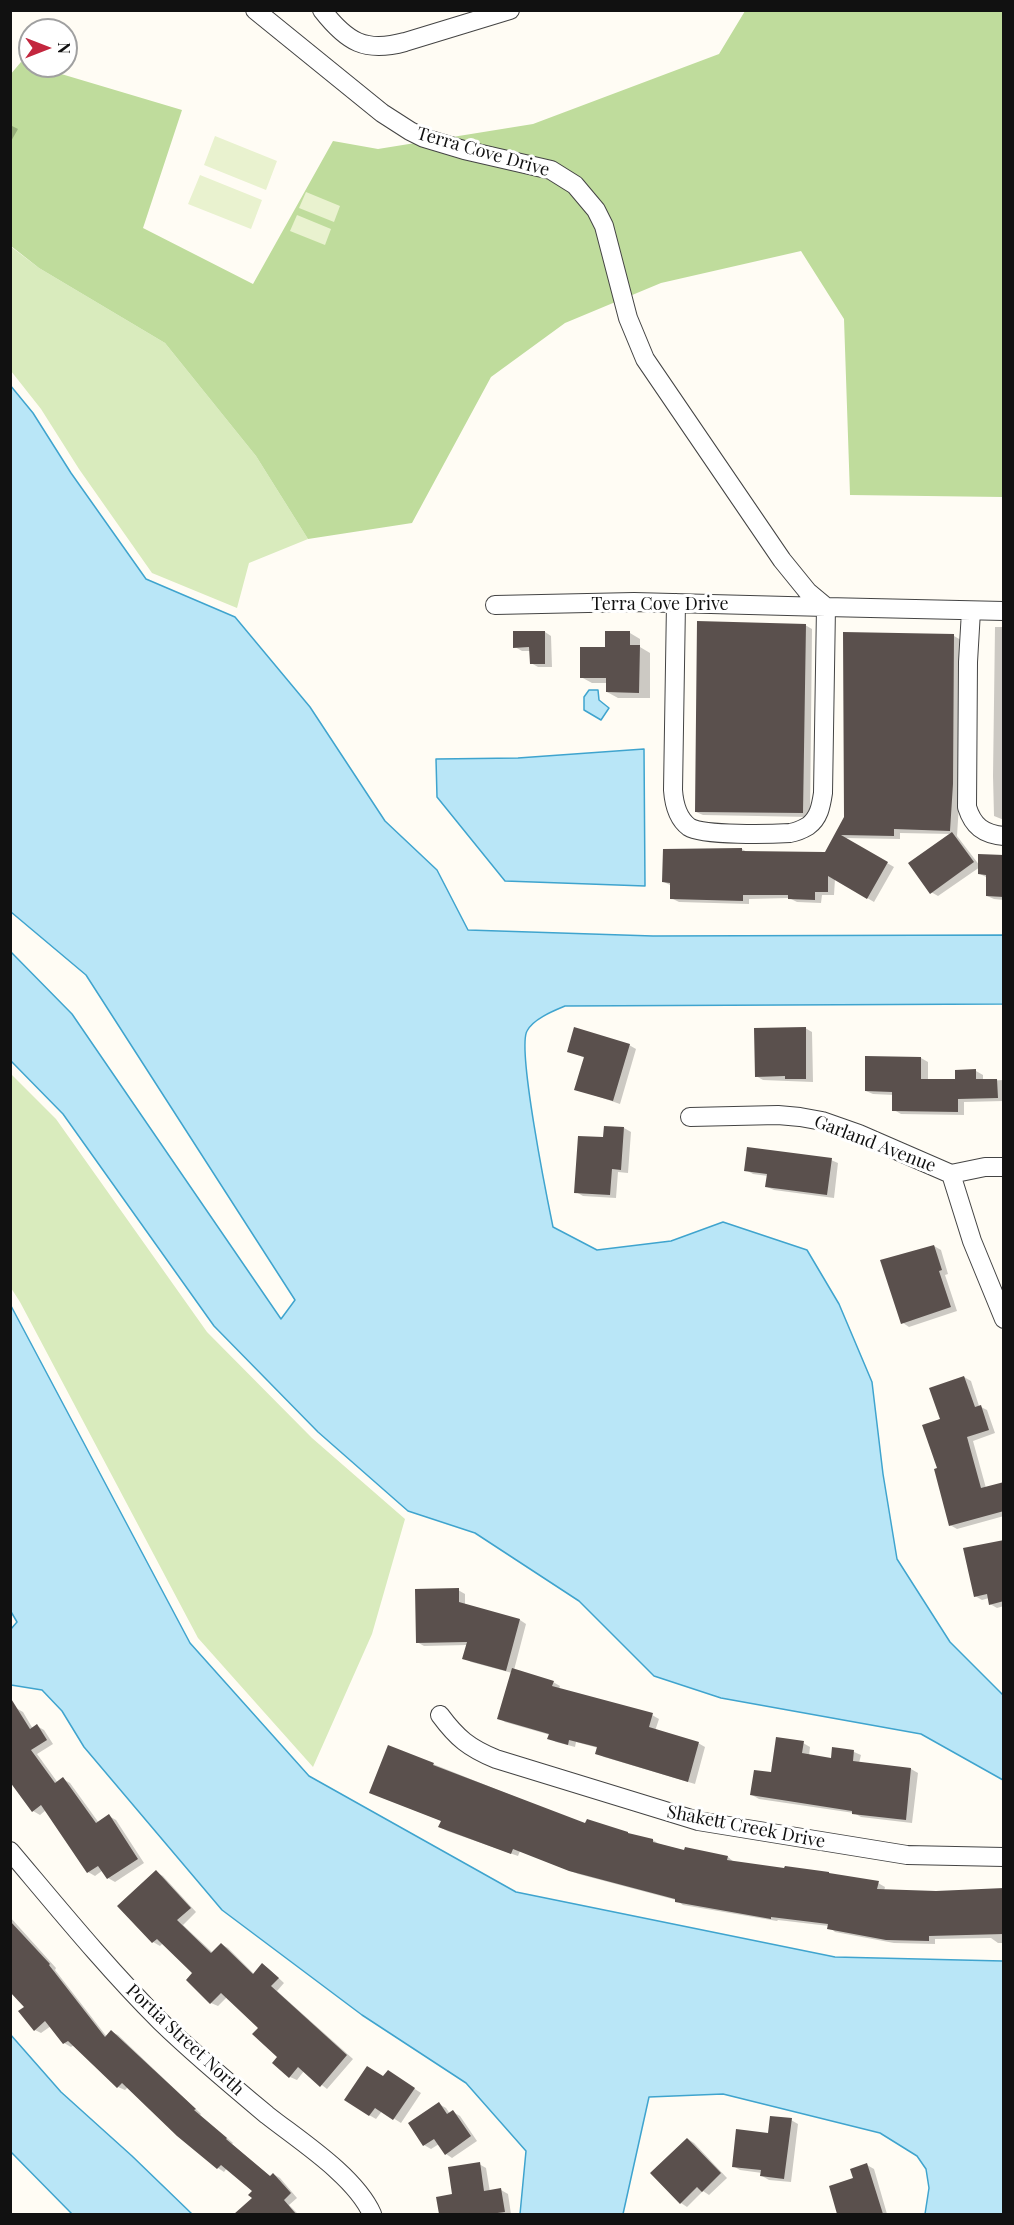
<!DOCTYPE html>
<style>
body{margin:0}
#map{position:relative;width:1014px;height:2225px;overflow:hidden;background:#fffcf4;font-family:"Playfair Display",serif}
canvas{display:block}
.frame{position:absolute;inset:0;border:12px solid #111;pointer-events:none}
.north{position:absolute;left:18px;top:18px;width:60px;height:60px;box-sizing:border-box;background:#fff;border:2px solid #a0a0a0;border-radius:50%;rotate:90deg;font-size:16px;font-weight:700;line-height:24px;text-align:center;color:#111}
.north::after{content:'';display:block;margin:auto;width:21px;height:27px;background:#c3263e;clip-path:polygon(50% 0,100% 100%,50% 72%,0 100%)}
</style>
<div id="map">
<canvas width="1014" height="2225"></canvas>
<div class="frame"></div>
<div class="north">N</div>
</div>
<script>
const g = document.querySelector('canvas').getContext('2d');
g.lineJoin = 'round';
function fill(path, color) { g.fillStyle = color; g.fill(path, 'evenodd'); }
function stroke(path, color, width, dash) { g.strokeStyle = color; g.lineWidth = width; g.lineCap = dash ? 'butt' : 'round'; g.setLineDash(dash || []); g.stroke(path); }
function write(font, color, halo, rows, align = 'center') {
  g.font = font + ' "Playfair Display",serif'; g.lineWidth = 6; g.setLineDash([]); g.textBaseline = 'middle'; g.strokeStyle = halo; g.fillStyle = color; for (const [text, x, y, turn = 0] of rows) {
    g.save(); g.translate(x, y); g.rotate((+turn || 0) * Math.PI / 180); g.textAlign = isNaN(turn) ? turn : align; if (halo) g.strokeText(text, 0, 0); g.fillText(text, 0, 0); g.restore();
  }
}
const green = new Path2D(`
 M10,246L39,268L165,343L256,456L308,539L249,563L237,608L152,573L79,469L41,409L11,371Z
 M11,1074L56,1119L207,1332L312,1438L405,1519L372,1634L313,1767L198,1638L20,1302L11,1288Z`);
const forest = new Path2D(`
 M745,11H1003V497L850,495L844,319L801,251L661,283L565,323L491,377L412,523L308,539L256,456L165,343L39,268L11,246L10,75L21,62L182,110L143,228L253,284L333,141L378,149L533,124L719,54Z`);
const pitch = new Path2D(`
 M215,136L277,161L266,190L204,165Z
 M200,175L262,200L251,229L188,204Z
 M306,192L340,206L334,222L299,208Z
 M297,215L331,229L325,245L290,231Z`);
const water = new Path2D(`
 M10,385L33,413L71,473L146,579L235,617L310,707L385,821L437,870L468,930L653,936L1003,935V1004L565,1006C553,1011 533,1019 527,1031C517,1049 547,1198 553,1227L597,1250L671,1241L723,1222L807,1250L839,1304L872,1382L883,1474L897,1559L950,1642L1003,1695V1780L921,1734L721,1698L654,1676L579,1601L475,1533L408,1511L318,1432L214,1326L63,1114L11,1061V952L72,1014L281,1319L295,1300L86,975L11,912Z
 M589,690H598L599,700L609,708L601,720L584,710V697Z
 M644,749L645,886L505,881L437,797L436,759L518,758Z
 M10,1304L190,1643L309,1776L516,1892L835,1957L1003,1961V2214H925L929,2188L926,2169L917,2156L880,2133L723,2094L649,2097L623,2214H520L526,2151L466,2083L362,2015L222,1910L84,1747L62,1711L42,1690L11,1685V1629L17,1622L10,1610Z
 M10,2034L61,2092L132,2156L192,2214H72L11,2152Z`);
const shadow = new Path2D(`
 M10,125L18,129L10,143Z
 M805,625L812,629L810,817L703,815L696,812Z
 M995,627H1004V820L994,816L993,776Z
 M545,632L551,636L552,667H538L531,663V651H522L515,647Z
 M630,633L640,639V647L650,653V698H618L607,692V683H592L581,677L606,649Z
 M845,634L954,636L961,640L960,789L957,836L980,866L1004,856V900L994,899L987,896L986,877L980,874V867L938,896L931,892L952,834L900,833V839L844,838L894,867L874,902L835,879L834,895H822L821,903L797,902L789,898L749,899V904L679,902L671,898L672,886L664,882L742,849L747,852L826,853L846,818Z
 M805,1028L812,1032L813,1082L763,1080L756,1076Z
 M629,1045L636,1049L620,1104L576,1089L585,1058L568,1051Z
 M867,1058H921L928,1062V1080H956L976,1071L983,1075V1081L1004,1080V1101L964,1102V1115L901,1114L894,1110V1095L873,1094L866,1091Z
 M624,1128L631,1132L628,1173L618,1172L616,1198L583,1196L576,1192L605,1139Z
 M831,1160L838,1163L834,1198L774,1190L767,1187L768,1176L753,1174L746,1170Z
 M934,1246L941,1250L948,1274L945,1275L957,1311L909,1327L903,1323Z
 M964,1377L971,1381L979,1406L987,1410L995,1433L973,1441L986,1488L1004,1484V1516L957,1529L950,1525L939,1469Z
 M1004,1541V1606L997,1608L990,1604L989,1598L982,1600L975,1596Z
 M458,1590L465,1594V1606L520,1620L526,1624L514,1670L553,1682L560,1686L559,1689L652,1715L659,1719L655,1731L698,1743L705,1747L695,1784L604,1757L597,1753L598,1748L576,1742L575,1747L556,1742L549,1738L550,1735L505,1722L499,1718L512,1673L471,1662L464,1658L467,1645L424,1646L417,1642Z
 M16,1708L23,1712L33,1729L37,1726L44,1730L53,1744L37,1754L58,1783L63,1779L70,1783L99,1823L109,1816L116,1820L144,1863L115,1882L108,1878L103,1870L95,1876L88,1872L46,1810L40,1815L33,1811Z
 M803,1743L810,1747L809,1756L832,1759L854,1752L861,1755L859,1763L911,1769L918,1773L912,1823L861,1817L854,1813L759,1799L752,1795Z
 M433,1764L586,1825L653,1840L659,1844L686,1851L728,1857L734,1862L878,1883L885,1887L884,1891L936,1893L1004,1890V1943H998L991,1938L935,1939V1944L894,1943L835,1932L829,1926L778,1920L777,1921L683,1905L676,1900L578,1874L520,1851L518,1856L447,1831L440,1827L442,1821L378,1796Z
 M156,1872L163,1876L196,1912L183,1925L213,1953L221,1944L228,1948L254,1974L263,1965L269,1969L284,1983L277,1991L353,2059L327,2089L304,2071L297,2080L290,2077L260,2028L227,1997L218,2006L211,2003L194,1973L163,1943L160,1946L153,1942L120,1906Z
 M10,1917L56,1968L55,1970L107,2037L112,2032L118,2035L201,2114L200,2115L233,2143L232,2144L271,2177L273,2174L280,2178L297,2198L289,2205L298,2214H245L241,2210L254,2198L255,2191L227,2168L224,2172L218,2168L128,2087L125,2090L118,2087L74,2045L71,2047L64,2043L51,2026L41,2033L35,2030L26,2007L10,1989Z
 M395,2076L421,2093L401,2123L382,2111L376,2119L369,2115L384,2078Z
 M439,2104L446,2108L450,2114L453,2112L460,2116L477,2141L452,2158L446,2154L439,2144L431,2149L424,2145Z
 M791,2120L798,2124L791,2182L769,2180L762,2176V2173L740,2170L733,2166L770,2135Z
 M688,2139L694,2143L727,2178L709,2195L703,2191L687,2207L681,2203Z
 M479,2164L486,2168L490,2192L501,2190L508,2194L511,2214H440L438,2198L454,2196Z
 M867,2165L874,2169L887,2214H839L830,2187L855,2179Z`);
const building = new Path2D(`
 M697,621L806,624L803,813L695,812Z
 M513,631H545V664H530L529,647L513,648Z
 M605,631H630V645H640L639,693L606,692V678H580V647H605Z
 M843,632L954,634L953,784L950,831L894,829V836L841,835L888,862L867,899L828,876V892H815V900L788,899V895H743V901L670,899V883L662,882L663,849L742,848V851L825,852L844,817Z
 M952,832L974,862L930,894L908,863Z
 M978,854L1004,855V897L986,896V875L978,874Z
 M574,1027L630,1044L613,1101L574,1090L584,1057L567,1052Z
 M806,1027V1079H785V1076L755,1077L754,1028Z
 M865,1056L921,1057V1079H955V1070L976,1069V1079H997L998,1098L958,1099V1112L892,1111V1092L865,1091Z
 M604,1126L624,1127L621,1170L612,1169L610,1195L574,1193L578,1136L603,1137Z
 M747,1147L832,1158L827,1195L765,1187L767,1174L744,1171Z
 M934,1245L942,1270L939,1271L951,1307L901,1324L880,1260Z
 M964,1376L975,1407L981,1405L989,1430L967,1437L981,1488L1004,1482V1511L949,1526L934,1469L937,1468L922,1425L940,1419L929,1388Z
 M1004,1540V1601L989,1605L987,1594L974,1597L963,1548Z
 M459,1588V1602L520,1619L506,1671L462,1659L467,1642L416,1643L415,1589Z
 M512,1668L554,1681L552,1686L653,1713L649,1727L699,1742L688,1782L595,1754L597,1747L569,1740L568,1745L547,1739L549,1734L497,1719Z
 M10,1697L30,1729L37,1724L47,1740L31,1750L55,1783L63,1777L96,1823L109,1814L138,1859L107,1879L98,1866L87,1873L41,1805L32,1812L10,1782Z
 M776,1737L804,1741L802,1753L831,1758L832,1747L854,1750L853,1761L911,1768L906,1820L852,1814V1811L750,1795L754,1770L771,1772Z
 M388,1745L434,1763L433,1765L585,1823L587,1819L628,1832V1833L653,1839V1842L684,1850L685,1847L728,1856L727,1860L784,1868L785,1866L829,1872V1873L879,1881L877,1889L936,1891L1004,1888V1934L929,1936V1941L886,1940L827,1929L828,1924L771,1917V1919L675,1902V1899L569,1871L513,1849L511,1854L438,1827L441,1821L369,1793Z
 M156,1870L191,1908L177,1920L211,1953L221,1943L253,1974L262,1963L279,1978L271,1986L347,2055L320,2087L298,2067L289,2078L272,2063L277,2057L252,2034L258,2028L221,1993L210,2004L186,1980L192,1973L157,1939L152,1943L117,1906Z
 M10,1921L50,1964L49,1965L105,2037L111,2030L196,2109L194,2110L227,2138L226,2139L270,2176L273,2173L291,2193L284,2200L296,2214H234L252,2198L248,2195L252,2191L221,2165L217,2169L177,2136L122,2083L117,2088L68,2041L63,2044L45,2021L34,2031L18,2011L24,2007L10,1992Z
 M367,2066L383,2076L388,2070L415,2088L393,2120L375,2108L369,2116L344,2100Z
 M439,2102L447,2114L453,2110L471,2136L445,2155L434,2139L423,2146L408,2123Z
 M770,2116L792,2118L784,2179L760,2176L761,2170L732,2167L736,2129L768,2133Z
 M687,2138L721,2173L702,2192L697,2187L680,2204L650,2173Z
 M480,2162L484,2191L501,2188L505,2212L490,2214H439L436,2197L452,2194L448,2167Z
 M867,2163L883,2214H837L829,2186L853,2178L850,2169Z`);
const minor = new Path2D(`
 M255,10L382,113L410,131L424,138L464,150L551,170L575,185L596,210L604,226L628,318L645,359L782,560L808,592L826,607L1004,611
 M322,10C347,42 365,53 405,42L510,10
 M495,605L634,602L826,607L823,793C821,806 819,818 808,826C803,829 796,832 790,833C772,834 703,836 689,827C677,818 674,804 673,790L676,603
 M971,611L968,662L967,807C973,826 983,834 1004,836
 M690,1117L778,1115L800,1117L822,1121L859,1134L951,1174L985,1167H1004
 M951,1174L972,1241L1004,1319
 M440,1715C457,1738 469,1748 496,1759L698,1821L907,1855L1004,1857
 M10,1851C59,1909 107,1968 161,2022C195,2055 231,2085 267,2115C300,2141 355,2176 372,2214`);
const streetNames = [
 ["Terra Cove Drive",483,152,16],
 ["Terra Cove Drive",660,604],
 ["Garland Avenue",875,1144,21],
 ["Shakett Creek Drive",746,1827,11],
 ["Portia Street North",185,2040,43]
];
fill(green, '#d9ebbd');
fill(forest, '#bfdc9c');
fill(pitch, '#e9f2cf');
fill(water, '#b9e6f7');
stroke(water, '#3fa4ce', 1.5);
fill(shadow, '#0003');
fill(building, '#5a504d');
stroke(minor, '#444', 20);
stroke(minor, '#fff', 18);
write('18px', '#111', '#fff', streetNames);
</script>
